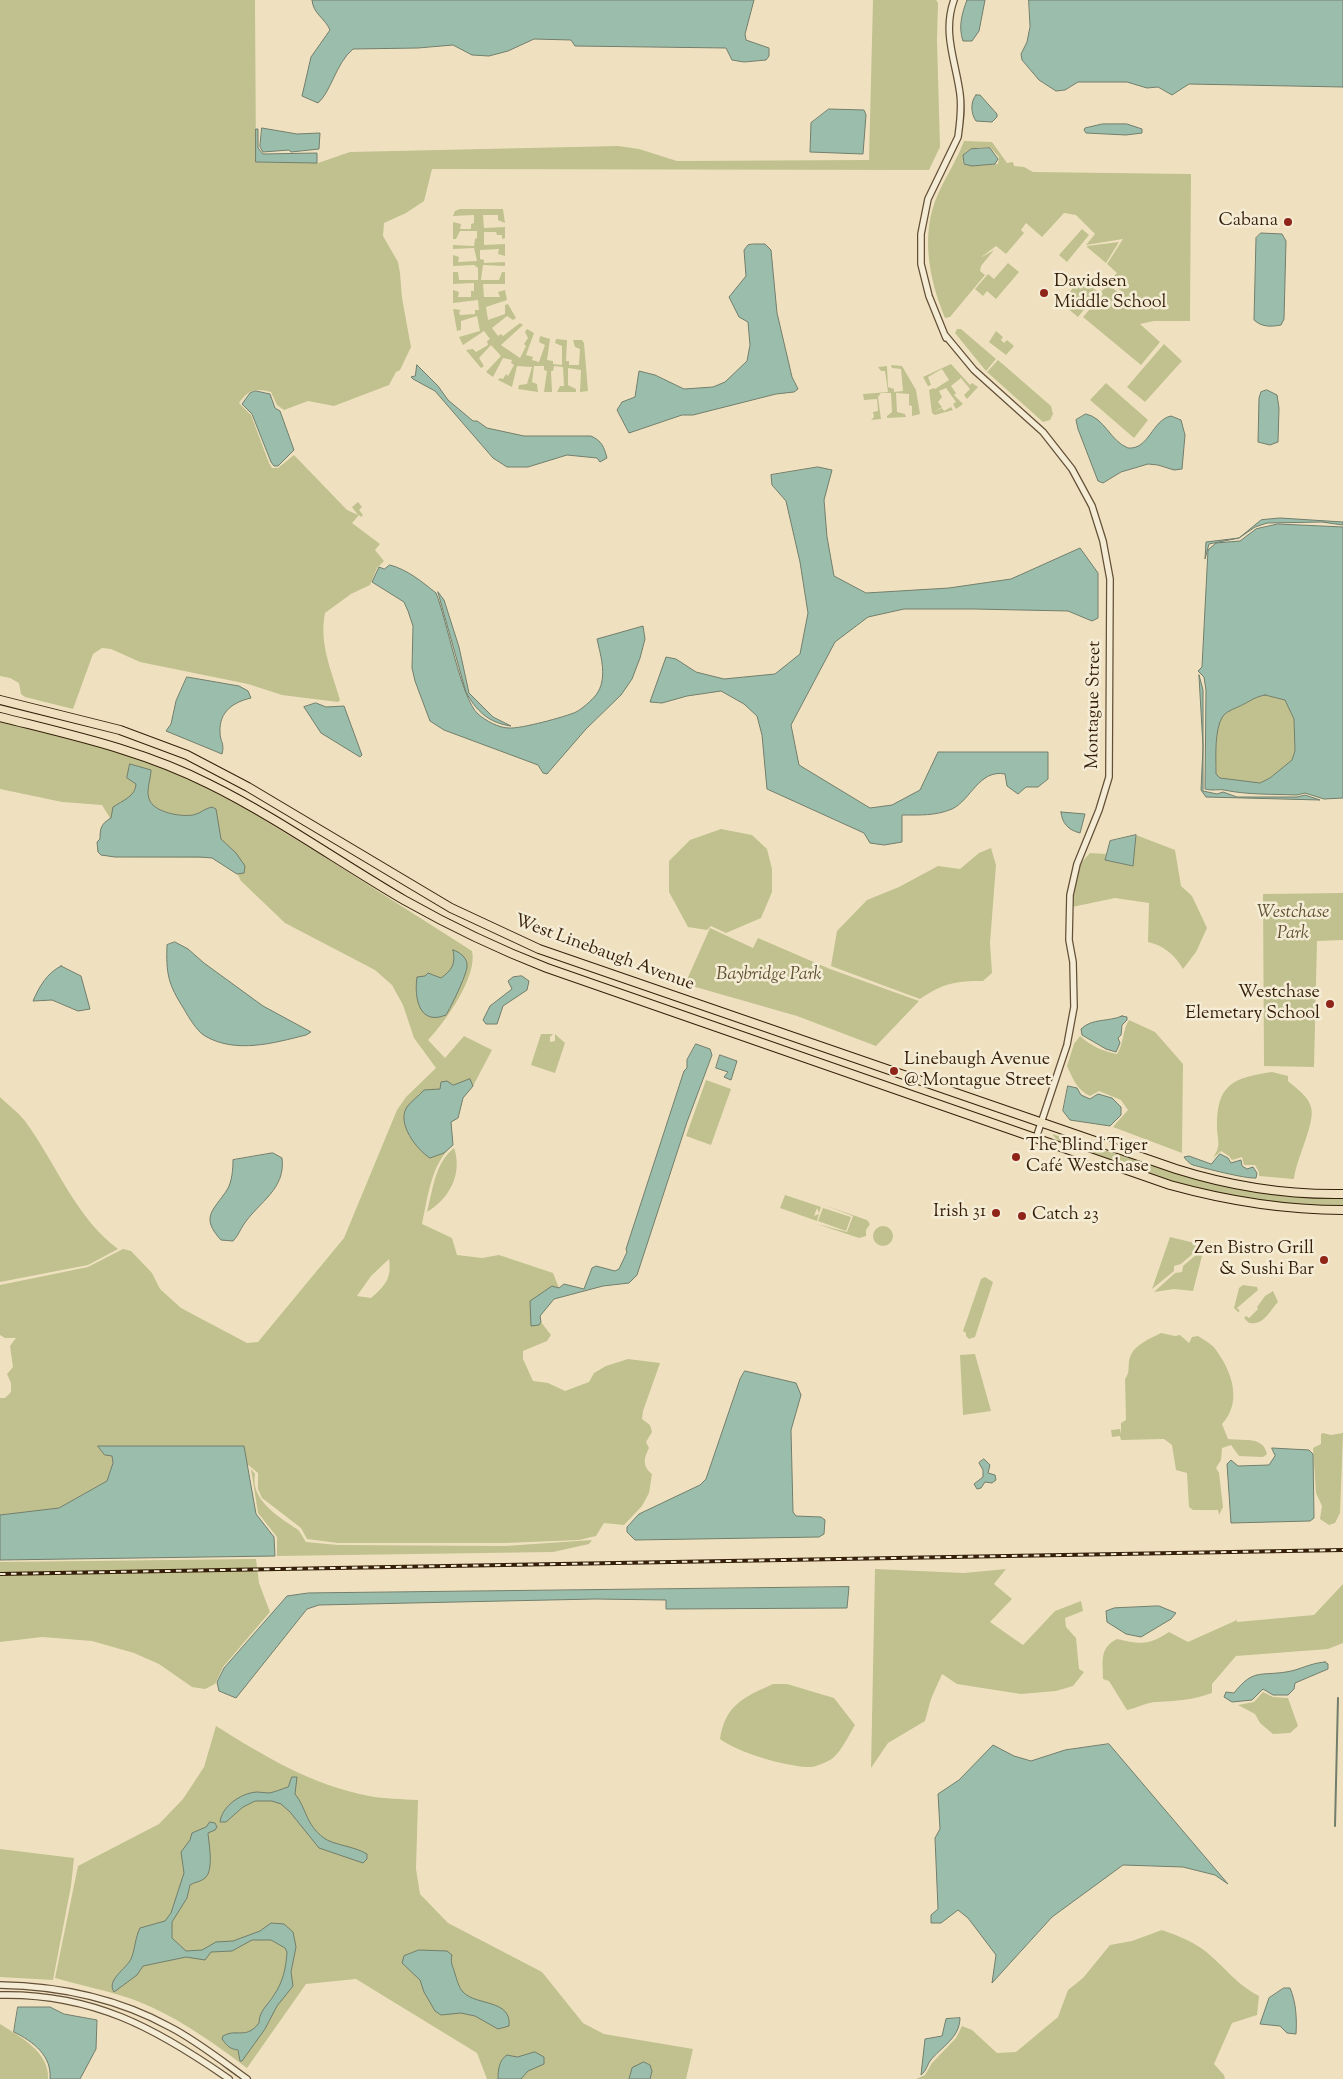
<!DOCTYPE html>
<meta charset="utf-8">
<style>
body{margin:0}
canvas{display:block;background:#efe1c0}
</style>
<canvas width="1343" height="2079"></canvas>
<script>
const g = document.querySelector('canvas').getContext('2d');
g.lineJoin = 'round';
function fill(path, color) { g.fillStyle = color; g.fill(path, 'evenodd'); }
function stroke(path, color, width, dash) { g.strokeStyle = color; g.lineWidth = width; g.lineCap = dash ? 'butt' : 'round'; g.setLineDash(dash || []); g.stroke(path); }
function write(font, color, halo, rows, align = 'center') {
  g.font = font + ' "Sorts Mill Goudy",serif'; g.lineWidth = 5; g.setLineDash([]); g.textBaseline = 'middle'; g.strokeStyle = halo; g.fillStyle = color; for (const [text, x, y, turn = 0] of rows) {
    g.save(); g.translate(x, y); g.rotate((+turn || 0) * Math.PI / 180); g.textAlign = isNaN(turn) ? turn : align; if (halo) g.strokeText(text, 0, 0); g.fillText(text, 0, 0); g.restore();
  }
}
const green = new Path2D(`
 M0,0H255L256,162L318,163L350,152L618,146L639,149L677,161L869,160L873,0H936L938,3L937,40L940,147L929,170L432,169L424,201L406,213L384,223L383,236L398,262L400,273L402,298L411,347L400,370L396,372L389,385L334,406L308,401L284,410L277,405L271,392C255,388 249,389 239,403L251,415L269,463L272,468H278L294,455L347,510L358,515L352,507L358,502L362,507L359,510L363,515L361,517L359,515L352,523L380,544L375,550L384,561L377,568L370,585L351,594L325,613C319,644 331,669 340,700L338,702L282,695L248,684L140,662L111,649L102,648L93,654L73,709L25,697L21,694L19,683L10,678L0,676Z
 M964,141L992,142L1007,163L1013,162L1014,166L1024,167L1033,172L1191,174L1190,321H1154L1140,324L1160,342L1141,365L1083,317L1103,294L1101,292L1106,286H1110L1124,297L1123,292L1111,284V280L1117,273L1107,264L1123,239L1086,245L1095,234L1076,215L1064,213L1042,237L1026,223L1021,230L1024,233L1006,254L996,246L980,258L994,250L981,266L980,271L985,275L950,317L945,318C929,279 920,234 938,194C946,176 957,160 964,141ZM990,147L999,157L998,164L972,166L963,164C961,146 977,148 990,147Z
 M460,209H503L505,223L498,220V215H483L484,228L505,227V238L502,239V235H497L496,232H484V245L505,244V256L498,254L499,249L480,250V259L484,260V263L505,262V266L483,265L481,280H499L502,272H505V284H483L484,297H500L498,292L505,290L507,300L486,307L488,320L505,314V305L508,304L516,318L513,320L507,316L492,328L498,336L501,334L503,336L520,323L523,325L501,345L520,358L526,346L524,344L528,338L525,332L527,329L534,333L526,355L533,357L532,360L539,362L545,345L539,342L540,336L550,339L547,360L553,361V364L562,365V346L555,343L556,339L567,340L566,361H569V365H579L580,349L575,347L573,340H582L584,343L588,391L580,392L581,370L568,368V385L576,389V392H557L560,386H564L563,367L554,366L553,371H551L552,392H544L547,371L544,370V366H534L532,382L537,384L538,392L518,389L519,385L527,384L532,367L517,366L512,387L498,380L500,378L503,379L506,374L508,376L514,365L511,363L512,360L503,358L493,377L486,372L501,356L491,345L479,358L484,366L481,368L466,350L473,349L476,352L488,345L487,341L490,339L484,331L463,345L459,337L480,331L477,316L461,321V330L457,331L453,309L461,310L459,312L460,315L475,314V310H479L478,300L453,303V290L459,292L458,297H471V291H474V283L453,284V272H458L459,280H478V268L474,265L453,266V255L459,257L458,262L477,261L474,248L453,249V245L474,246L475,239L477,238V231H460L456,239H453V222L461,224L460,229H471V224L474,223V215L453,216L455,211Z
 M1082,229L1089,235L1067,262L1059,255Z
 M1119,242L1106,263L1087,247V246Z
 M1008,263L1019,272L996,299L987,291L983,296L975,289L988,274L994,279Z
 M1081,278L1098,292L1078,317L1061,303Z
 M957,329H961L996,359L986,371L955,333Z
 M996,331L1003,337L1001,340L1004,343L1007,340L1014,346L1006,355L989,342Z
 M1164,344L1182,361L1145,402L1127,387Z
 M998,360L1051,406L1053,414L1050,420L1043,422L987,372Z
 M951,364L970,385L972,383L978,387L967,399L964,395L970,389L961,378L951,386L956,393L954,395L963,404L956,409L953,404L956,402L946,388L939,391L942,397L938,402L942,407L934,412L942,408L944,411L951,407L953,410L935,415L932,413L929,390L934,388L935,389L949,380L942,369L928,377L931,385L928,386L923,377Z
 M891,365L902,366L916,390L920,414L912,416V406L909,405V394L896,393L897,412L905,414L906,417L887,418V416L892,412L891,393H881L878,397L881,419L871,420L874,417L873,412L878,411L877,399L864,400L863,394L888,392L885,371H881L878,367L887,366L888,387L894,389V392L903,391L901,369L892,368Z
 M1106,383L1148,420L1134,438L1090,400Z
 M1265,695L1285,700L1294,719L1295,751L1292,760L1270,778L1260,783L1220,778L1216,774C1216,758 1214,729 1223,716C1228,710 1237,708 1244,704C1251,700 1255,697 1265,695Z
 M0,721L103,748L150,762L196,783L246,809L326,858L472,951C478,976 445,1022 428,1040L445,1058L464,1036L492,1050L473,1086L463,1098L458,1118L451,1122L453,1145C431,1163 428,1197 422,1224L452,1238L457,1255L482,1258L499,1255L553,1273L559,1288L544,1291L539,1325L541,1322L551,1335L547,1341L523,1351V1359L533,1381L548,1383L565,1391L589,1382L594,1373L606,1366L628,1359L660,1363L643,1411L642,1419L650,1425L652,1432L646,1442L649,1448C644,1458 642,1466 652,1474L649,1493L642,1506L624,1525L604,1523L596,1536L579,1540L505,1543H338L307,1539L301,1528L262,1498L258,1489V1473L247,1464L244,1446H98L105,1455L112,1456L113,1463L107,1481L59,1508L0,1515V1398H5L11,1392V1383L7,1374L13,1367L10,1346L16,1338H5L0,1335V1285L88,1267L123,1249L131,1251L152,1273L160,1289L181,1308L247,1343L258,1342L344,1238L397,1110L406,1097L436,1068L414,1038L403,1005L392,985L375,970L285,923L241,881L237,873L212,858L115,857L101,855L98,852L97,842L100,839C100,828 101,824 110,818L102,805L62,802L0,789ZM389,1259C392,1278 385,1286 371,1298L357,1296L371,1276Z
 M721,829L752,835L767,849L772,869V892L761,918L726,933L711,926L707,930L688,927L669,892V861L690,840Z
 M1136,835L1175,850L1181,886L1192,896L1207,928L1196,952L1183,969C1175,955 1163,945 1148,942L1149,903L1115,898L1072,907L1079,865L1090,853L1106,854L1105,860L1133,866Z
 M991,848L996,865L990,943L992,973L983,981C956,981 943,983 920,999L831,966L837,931L867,900L899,887L938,866L960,869L979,853Z
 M1343,893V940L1317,941L1314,1067L1264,1066L1263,894Z
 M710,928L753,948L758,938L830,969L919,1001L876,1046L797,1016L685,984Z
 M1129,1020L1155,1032L1183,1064L1182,1153L1113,1127L1128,1110L1121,1100L1099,1091L1090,1096C1077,1090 1073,1079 1067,1066L1074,1044L1080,1036C1089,1045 1104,1052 1117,1054C1124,1044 1122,1031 1129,1020Z
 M541,1034H553L550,1037V1042L555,1041V1034L565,1043L555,1073L531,1065Z
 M1272,1072L1288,1076V1081C1296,1088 1308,1096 1311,1107C1316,1122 1296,1159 1294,1179L1259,1176V1172L1255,1165H1244L1242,1157L1232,1160L1229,1156L1221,1151L1213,1158C1221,1145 1218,1143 1217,1129C1216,1083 1234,1078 1272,1072Z
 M706,1080L731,1089L711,1145L686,1136Z
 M0,1097C8,1105 18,1112 25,1121C56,1163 75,1217 118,1249L88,1265L0,1282Z
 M1052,1134L1194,1178L1343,1197V1208C1260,1209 1183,1186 1106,1159C1088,1153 1063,1149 1052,1134Z
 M454,1148C463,1174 449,1199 427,1212C433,1189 435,1163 454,1148Z
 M785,1195L821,1207L819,1213L817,1208L814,1216L819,1214L817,1221L780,1208Z
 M824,1205L867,1220L870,1224L866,1230V1236L859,1238L817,1224L847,1232L853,1216Z
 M823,1208L851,1217L846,1231L818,1221Z
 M873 1236a10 10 0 1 1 20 0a10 10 0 1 1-20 0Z
 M1170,1237L1203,1245L1181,1264L1174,1266V1271L1152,1289Z
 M1204,1248L1193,1291L1174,1289L1154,1292L1175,1273L1182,1272L1183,1266Z
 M985,1277L993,1282L975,1337L969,1339L966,1336V1333L963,1331L981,1279Z
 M1243,1285L1257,1287L1258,1290L1237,1308L1240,1311L1238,1312L1234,1308L1239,1288Z
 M1273,1291L1278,1302C1270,1310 1264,1326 1249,1323L1244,1318L1246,1316L1249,1318L1258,1309L1257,1307L1265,1296Z
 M1161,1333L1175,1336L1180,1335L1189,1343L1192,1337L1198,1336C1204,1340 1212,1344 1216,1350C1233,1373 1242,1403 1222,1424L1228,1439C1244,1441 1263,1436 1267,1454L1263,1457L1239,1456L1231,1445L1222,1448L1221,1460L1216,1468L1219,1473L1223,1507L1219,1515L1218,1510H1193L1189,1507L1187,1473L1176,1470L1172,1445L1164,1439L1121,1440L1120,1436L1112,1437L1111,1430L1120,1429L1121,1434V1423L1126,1420L1125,1379C1130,1372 1128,1368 1129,1361C1132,1345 1148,1340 1161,1333Z
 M975,1354L991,1411L963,1415L960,1355Z
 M1323,1433L1331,1435L1343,1433L1340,1513L1335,1523L1329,1525L1320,1519L1322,1506L1316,1493L1313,1448L1321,1444V1434Z
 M251,1469L255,1474C250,1500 279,1517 297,1529C301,1532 303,1538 306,1542L338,1545L505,1546L592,1540L589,1544L553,1552L277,1556V1537L258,1513Z
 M256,1559L259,1583L270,1612L223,1667L215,1684L205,1689L192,1687L159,1664L134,1653L92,1641L42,1637L0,1642V1562Z
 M875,1569L964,1573L1006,1569L994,1584L1012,1599L990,1622L1023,1645L1055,1611L1081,1601L1083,1611L1065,1618L1066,1627L1076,1638L1079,1669L1084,1672L1073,1686L1056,1691L1021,1694L957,1684L942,1674L931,1699L925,1721L888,1743L871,1768Z
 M1343,1584V1643L1328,1649L1236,1656L1212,1684V1693C1193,1700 1176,1701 1157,1702C1147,1702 1137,1708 1127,1710L1109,1681L1103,1679C1103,1661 1099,1648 1117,1639C1140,1644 1148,1646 1169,1632L1188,1642L1237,1620V1622L1314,1615Z
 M773,1684H787L834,1698L855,1725C849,1735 842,1750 833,1758C829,1761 818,1766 812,1767C790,1768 738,1753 720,1739C725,1705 744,1697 773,1684Z
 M1263,1692L1273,1697L1288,1698L1298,1726L1290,1733L1273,1734L1260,1723L1255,1714L1238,1705L1254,1702Z
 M216,1726C264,1756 312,1785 369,1796C384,1799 402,1799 418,1800L416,1869L420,1894L448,1923L542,1972L583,2023L604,2034L693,2049L686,2079H487L477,2053L356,1979L306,1984L247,2068C211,2041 172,2013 129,1998C105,1990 79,1985 55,1978L78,1866L159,1824L183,1799L204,1767Z
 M0,1849L74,1858L71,1886L53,1980L0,1977Z
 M1162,1930C1176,1935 1189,1940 1201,1948C1222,1963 1234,1983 1259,1996L1257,2015L1232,2023L1214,2064L1224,2075L1225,2079H916L925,2075L932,2063L956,2038L962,2026L972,2030L997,2053L1016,2052L1058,2017L1068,1990L1083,1978L1110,1945L1132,1941Z
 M0,2024C19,2036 50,2052 48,2079H0Z`);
const water = new Path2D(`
 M312,0H754L745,34L746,40L769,48V56L766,60L744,62L732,60L726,48L575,46L571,40L534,39L508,51L489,56L472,55L453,45L418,48L353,49C336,63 331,92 318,103L302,96L311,57L330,30C325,18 313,14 312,0Z
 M967,0H985L979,31L972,41H963C958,27 962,13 967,0Z
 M1029,0H1343V87L1189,84L1172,95L1158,87L1147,88L1127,82H1078L1065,90L1056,91L1039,80L1022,60L1021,54L1027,42L1030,27Z
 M976,95H980L997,114V117L992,122L976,121C971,114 970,102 976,95Z
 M829,109L864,110L866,115L863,154L810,152L811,123Z
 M1127,124L1142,129V133L1126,135L1086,133L1084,130L1085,128L1102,124Z
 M262,128L297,134L320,133L319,149L291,152L289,150L263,152L260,147Z
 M256,129H258V148L263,154L317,153V163L256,162Z
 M990,148L998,159L995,164L972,166L964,164L963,155L971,149Z
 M1261,233L1282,234L1286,241L1284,319L1281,325C1270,327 1262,327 1254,320L1256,238Z
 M753,244H765L771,250L777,313L792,377L798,389L794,392L776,394L693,415H682L629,433L617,410L622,402L635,397L639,371L655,375L684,389L713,387L725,382L747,361L750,345L748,322L739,317L729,297L746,276L744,250L748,245Z
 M417,365L438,386L448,400L473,421H477L487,428L524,436H591C602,441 604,447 607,458L600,462L597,458L567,455L528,467H507L493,458L435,391L413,379L411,377L415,376Z
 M1267,390L1277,395L1279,408L1278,442L1270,445L1258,442L1259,398L1261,392Z
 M256,391L270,394L275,408L280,411L294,450L278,466H274L271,462L252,414L242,404L250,393Z
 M1086,414C1105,418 1110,441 1128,448C1149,450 1152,420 1171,416L1181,420L1185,435L1182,469L1174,470L1158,465L1148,464L1121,472L1103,483L1098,481L1078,429L1076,420Z
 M818,467L832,470L824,500L827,537L834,576L866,593L949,588L1011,579L1080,548L1098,573V618L1092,621L1068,611L974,609H904L868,617L835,642L791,725L799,765L870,808L892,805L920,790L938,752H1048V779L1038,787H1026L1018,794L1007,786L1005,774C979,769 971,800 952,809C935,816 920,815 902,815V842L884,845L870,843L864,833L767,789L762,735L757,716L744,704L721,691L687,696L662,703L650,702L666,657L676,659L696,672L724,679L775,674L800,654L808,613L800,562L786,501L772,485L771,475Z
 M1280,518L1343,522V525L1322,522L1267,523L1255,527L1239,538L1209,544L1205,559L1206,542L1239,538L1261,520Z
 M1278,524L1343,527V798L1324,799L1305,793L1297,795C1273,794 1248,795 1224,790C1220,789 1212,791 1205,789L1206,690L1204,677L1198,671L1202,667L1208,550L1216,543L1240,541L1256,529ZM1265,695L1285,700L1294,719L1295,751L1292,760L1270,778L1260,783L1220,778L1216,774C1216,758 1214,729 1223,716C1228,710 1237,708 1244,704C1252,700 1255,697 1265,695Z
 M390,565C408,570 421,581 436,593C447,620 461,699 478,714C486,721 499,728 509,728C520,729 565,717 576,712C582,709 592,700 596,695C608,679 601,657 597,639L643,626L645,639L640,658L632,679L621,695L586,729L547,774L543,773L538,765L444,730L430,721L415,681L412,668L413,626L408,611L404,602L372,582L379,567L384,569Z
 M438,592L444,600L459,647L469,693L493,717L511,726C489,723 476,711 466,692Z
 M1199,675L1203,690V791L1217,794L1223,792L1237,797H1297L1305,795L1320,800L1206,797L1201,790L1203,747Z
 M187,677L239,686L248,691L251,698C234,702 219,711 220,732C220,742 225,743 222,754L166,731L171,724L176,701Z
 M316,703L326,707L344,706L362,755L360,757L321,733L304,707Z
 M130,764L151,770C151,779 145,792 150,801C156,813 182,817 193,815C200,814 205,808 212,807L216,809L221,839L236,853L245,866L244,873L237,874L212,858L200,857H115L101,855L98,852L97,842L100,839C100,828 101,824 111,818L113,807C122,801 136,796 136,784L127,778Z
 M1061,812L1085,814L1080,833C1068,830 1062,823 1061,812Z
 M1136,835L1133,866L1105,860L1110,841Z
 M175,942L188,949L204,963L263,1006L311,1032L306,1035C274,1043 236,1054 205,1036C197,1031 189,1018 184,1009C168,984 166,974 167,945Z
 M453,950C460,952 468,958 467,967C466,976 451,1007 446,1015C419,1026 414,998 417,977L425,976L428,973L441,978C452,970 456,964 453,950Z
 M61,966L81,976L90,1009L78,1011L52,1000L33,1001C39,987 47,973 61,966Z
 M522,976L529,981L527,990L503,1006L497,1024H486L483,1020L490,1006L512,989L508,981L513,977Z
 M1122,1016L1127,1017V1020L1122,1025L1121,1035L1118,1038L1120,1043L1116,1052L1106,1049L1082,1035L1081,1029C1092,1018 1109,1022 1122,1016Z
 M696,1044L710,1049L712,1055L687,1122L637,1275L629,1283L603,1286L554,1299L540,1316L541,1322L539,1325L531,1326L530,1301L552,1286L559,1288L564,1284L584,1289L592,1268L596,1266L615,1271L619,1269L627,1252L626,1249L684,1071L687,1068V1060Z
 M720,1055L737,1061L731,1080L724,1077L728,1072L716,1068Z
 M470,1079L473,1086L463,1098L458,1118L451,1122L453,1145L444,1153L430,1158C417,1150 396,1123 407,1107C411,1101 419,1096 424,1090L440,1089L441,1082L447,1081L453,1085Z
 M1068,1086L1077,1088L1081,1095L1090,1099L1098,1094L1112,1098L1121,1107V1115L1110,1126L1070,1120L1063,1111Z
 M273,1153L282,1158C286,1189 259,1202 244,1224C240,1230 238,1236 233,1241L221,1240C200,1217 213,1211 227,1190C232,1182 233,1169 233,1160Z
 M1220,1154L1228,1158L1231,1163L1241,1160L1242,1166L1247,1169L1253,1167L1257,1173L1256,1178C1246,1179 1204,1168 1193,1165C1190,1164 1186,1160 1184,1157L1189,1156L1211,1164Z
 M745,1371L796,1383L801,1395L791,1430L793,1512L796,1516L821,1517L825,1520L824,1534L819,1537L635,1540L627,1532V1527L639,1514L700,1485L706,1479L740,1379Z
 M98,1446H244L256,1514L274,1537L275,1556L0,1560V1515L59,1508L107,1481L113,1463L112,1456L105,1455Z
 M1272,1448L1309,1450L1313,1454L1314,1518L1310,1521L1231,1523L1227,1464L1231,1460L1238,1466L1269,1465L1275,1456Z
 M984,1459L990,1465L988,1473L995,1475L996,1480L992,1483L985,1482L981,1488L977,1489L974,1484L983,1477V1470L979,1463Z
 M849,1587L847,1608L666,1609V1600L595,1599L319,1605L307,1609L236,1698L219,1691L217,1682L224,1668L287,1596L308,1593Z
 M1159,1606L1176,1613L1171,1619L1141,1637L1126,1634L1107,1622L1106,1611L1114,1608Z
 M1325,1662L1328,1664V1669L1295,1683L1294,1689L1288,1695H1273L1263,1689L1252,1700L1232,1702L1224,1697L1226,1692L1234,1693C1253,1669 1259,1676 1286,1672C1300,1670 1310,1663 1325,1662Z
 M1109,1744L1228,1884L1215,1875L1183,1867L1123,1865L1052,1917L992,1983L996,1955L968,1918L958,1910L941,1923H931V1915L938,1909L935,1838L940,1829L938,1794L959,1780L993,1745L1014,1756L1031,1761L1065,1750Z
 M292,1777H297L295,1794C307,1809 305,1824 324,1838C333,1845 354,1846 367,1854V1859L363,1863L319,1848L290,1812L281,1804L272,1801H255L243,1807L226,1822H220C222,1806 241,1793 257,1792C261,1792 265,1793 269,1793C275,1792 282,1789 288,1787Z
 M210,1822L215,1823L217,1827L215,1830L208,1833C209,1845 214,1870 205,1878C201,1882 194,1882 190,1885L187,1898L172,1922V1938L186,1951L202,1950L216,1942L233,1941L260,1931L271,1923L284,1924L293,1932L296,1947L291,1972L293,1986L277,2006L265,2029L242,2061H240L238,2050C230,2049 227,2046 222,2039L223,2036C237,2028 246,2040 259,2023C259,2011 268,2005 274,1995C283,1982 286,1968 287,1952L285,1948L271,1940H252L232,1951L211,1952L205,1960L186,1957L143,1966L137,1975L114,1992C106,1980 126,1969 131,1959C135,1950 135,1938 140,1928L165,1921L171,1913L184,1873L181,1852L190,1840L192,1833L206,1827Z
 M419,1950L447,1951L452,1955C450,1963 453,1966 455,1974C457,1980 459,1988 463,1992C476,2006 512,1999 509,2026L498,2029L475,2016L461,2013L441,2015L435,2011L424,1992L420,1980L402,1963L404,1956Z
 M1284,1988H1290C1296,2002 1297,2018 1296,2034L1287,2033L1280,2026L1260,2024L1269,1998Z
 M18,2007H50L64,2014L97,2020L96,2049L80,2079H50C52,2056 34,2042 14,2032Z
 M960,2018C960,2038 941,2047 930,2061C927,2066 926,2071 921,2075L925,2039L942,2036L946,2019Z
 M535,2052L544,2057V2064L528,2071L521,2079H498C498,2070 499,2060 507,2055L517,2057Z
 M644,2062L650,2065L652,2071L650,2079H629L632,2068Z`);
const stream = new Path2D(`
 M1335,1826L1338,1698`);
const minor = new Path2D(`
 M945,335L974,370L1043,432L1072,469L1092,506L1103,541L1110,579L1109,777L1099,810L1077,864L1070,895L1069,940L1073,962L1074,1007L1067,1045L1036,1138
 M946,338L929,296L921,264V234L928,199L958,137C960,122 962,109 960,94C956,62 942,33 954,0
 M0,1985C60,1986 117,1998 170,2027C197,2041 222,2061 247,2079
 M0,1995C92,1993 156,2028 229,2079`);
const major = new Path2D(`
 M0,700L120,730L187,755L248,787L451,908L539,949L1176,1169C1230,1186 1286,1195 1343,1194
 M0,717C71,735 142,750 209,784C276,817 339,862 404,900C450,926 498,949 547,968L1170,1185C1228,1201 1283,1210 1343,1210`);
const rail = new Path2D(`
 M0,1574L1343,1550`);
const markers = [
 [1288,222,5,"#8f2418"],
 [1044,293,5,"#8f2418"],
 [1330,1004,5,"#8f2418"],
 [894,1071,5,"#8f2418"],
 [1016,1157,5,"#8f2418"],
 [996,1213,5,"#8f2418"],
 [1022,1216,5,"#8f2418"],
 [1324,1260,5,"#8f2418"]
];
const poiNames = [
 ["Cabana",1278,222],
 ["Davidsen",1054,283,"left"],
 ["Middle School",1054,304,"left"],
 ["Westchase",1320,994],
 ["Elemetary School",1320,1015],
 ["Linebaugh Avenue",904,1061,"left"],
 ["@ Montague Street",904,1082,"left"],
 ["The Blind Tiger",1026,1147,"left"],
 ["Café Westchase",1026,1168,"left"],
 ["Irish 31",986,1213],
 ["Catch 23",1032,1216,"left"],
 ["Zen Bistro Grill",1314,1250],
 ["& Sushi Bar",1314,1271]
];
const streetNames = [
 ["Montague Street",1095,705,-89],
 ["West Linebaugh Avenue",604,954,20]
];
const parkNames = [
 ["Westchase",1293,914],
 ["Park",1293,935],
 ["Baybridge Park",769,976]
];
fill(green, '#c0c18e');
fill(water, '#9bbeac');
stroke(water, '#727e6b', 1);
stroke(stream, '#727e6b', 2);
stroke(minor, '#645037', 8);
stroke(major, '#351f09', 10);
stroke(minor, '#f5ecd6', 5.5);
stroke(major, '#efe1c0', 8);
stroke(rail, '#351f09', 4);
stroke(rail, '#f5ecd6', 2, [5.5]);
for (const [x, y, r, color] of markers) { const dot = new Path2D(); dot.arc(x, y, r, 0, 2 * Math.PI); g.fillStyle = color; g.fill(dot); stroke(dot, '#f5ecd6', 2); }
write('18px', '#351f09', '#f5ecd6', poiNames, 'right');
write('18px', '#351f09', '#f5ecd6', streetNames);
write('italic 18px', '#5f5031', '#f5ecd6', parkNames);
</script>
